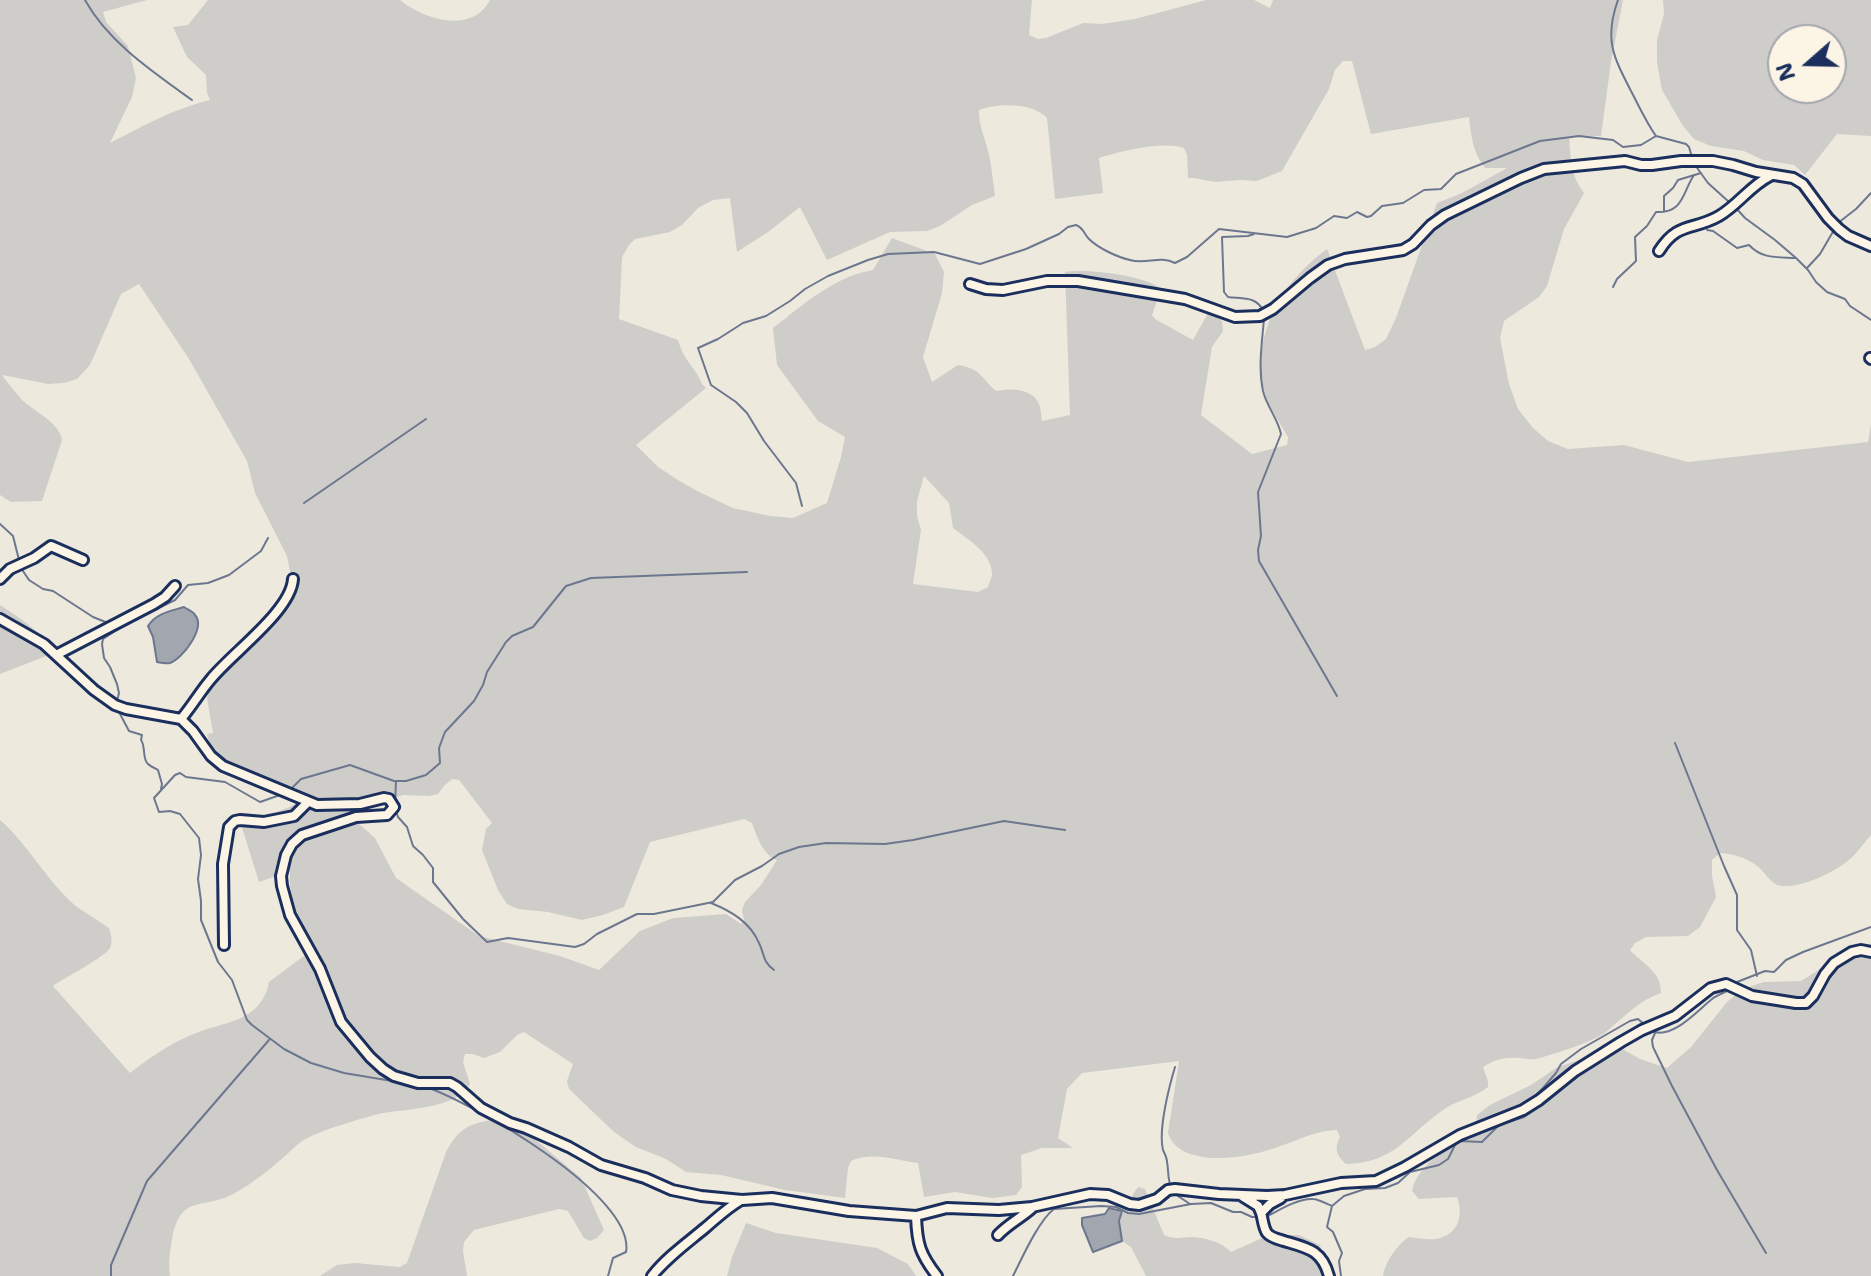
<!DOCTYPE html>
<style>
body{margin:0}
#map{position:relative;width:1871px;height:1276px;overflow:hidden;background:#eee9dd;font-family:"Shantell Sans",sans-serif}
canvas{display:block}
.north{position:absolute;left:1767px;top:24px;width:80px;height:80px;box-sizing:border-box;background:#fcf5e5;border:2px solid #a2a6af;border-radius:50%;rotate:250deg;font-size:22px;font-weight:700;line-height:32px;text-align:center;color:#1b2f5e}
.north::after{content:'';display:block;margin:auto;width:28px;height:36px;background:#1b2f5e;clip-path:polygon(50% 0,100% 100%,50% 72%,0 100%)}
</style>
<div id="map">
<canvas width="1871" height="1276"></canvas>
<div class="north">N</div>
</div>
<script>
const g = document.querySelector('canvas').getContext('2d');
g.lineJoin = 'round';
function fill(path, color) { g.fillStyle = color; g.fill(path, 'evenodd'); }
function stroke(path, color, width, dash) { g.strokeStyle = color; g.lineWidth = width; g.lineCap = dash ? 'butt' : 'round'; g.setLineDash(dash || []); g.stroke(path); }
const green = new Path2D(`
 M0,0H147L103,12L106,22L128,46L136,78L132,97L110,143C143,126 173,109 210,100L207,93L206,75L187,57L173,27L188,25L208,0H400C423,19 472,35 490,0H1032L1029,35L1038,39L1046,38L1083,23L1102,24L1135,19L1206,0H1254L1270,8L1273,0H1623L1611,62L1601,136L1569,137C1571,160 1570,174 1584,193L1564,229L1547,286L1539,297L1504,321L1500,338L1509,384L1518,409L1533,428L1548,441L1568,449L1624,445L1688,462L1868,442L1871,424V835C1863,844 1855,856 1845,863C1831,874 1789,894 1774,883C1767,878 1763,870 1756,865C1745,857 1733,854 1720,853L1712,860V875L1716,897L1700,927L1688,936L1646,937L1635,943L1630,950C1644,965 1661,971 1661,993C1638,1001 1624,1017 1606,1032C1595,1041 1552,1055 1536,1059C1530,1060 1525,1058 1518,1058C1505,1057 1494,1060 1483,1067L1488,1081V1087C1474,1098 1457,1100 1443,1110C1407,1135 1395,1163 1346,1164C1336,1155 1334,1149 1340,1137L1337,1130C1318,1130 1301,1139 1283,1145C1254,1156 1219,1163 1190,1154C1179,1150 1171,1143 1168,1133L1179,1061L1082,1073L1067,1089L1058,1138L1073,1148H1042L1021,1155L1022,1187L1016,1195L992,1198L955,1192L924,1197L918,1163C897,1160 870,1151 851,1161L848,1168L845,1198L785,1190L721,1175L686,1172L666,1159L636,1147L614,1132L569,1089L567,1081L573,1064L524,1032L517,1035L500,1052L484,1058L473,1054H465L463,1062L470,1084C455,1111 401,1108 374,1115C354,1121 321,1130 304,1140C297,1144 291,1151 285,1156C269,1170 253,1183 235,1193C203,1211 181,1192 172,1239C170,1252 168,1263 170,1276H0V820C29,845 47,882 77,907C87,914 99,921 109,928C111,934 113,941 110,948C105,957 64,978 53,986L130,1073C148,1059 168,1045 189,1036C221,1021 261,1024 269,982L309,952C300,925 288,899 290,871L259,882L239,818C260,815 294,813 306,793C278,778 212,769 207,734L213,733L207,698L215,674L281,597L291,577L287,556L255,493L247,461L189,359L139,284L121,294L90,365L77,379L64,383L48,384L2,375C8,383 15,392 22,400C35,412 59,422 62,440L42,501L11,502L0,495ZM1343,61H1352L1371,134L1469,117C1471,136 1473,153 1485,168H1507L1462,193L1437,203L1396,318L1386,339L1375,347L1365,350L1327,249C1282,282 1250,335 1265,393C1269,408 1280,423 1288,437L1287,445L1252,454L1201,415L1212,347L1223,331L1222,322L1218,315L1208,313L1193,340L1155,319L1152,315L1161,289C1146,275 1085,268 1065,272L1070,415L1042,421C1041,415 1041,407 1038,402C1031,388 1009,388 996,391C980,377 982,369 958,365L932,382L923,357L942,293L944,272L935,254L892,238L873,270C835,276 803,305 773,328L777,365L818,421L845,437L841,457L827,503L793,518L770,516L733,508L699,492L678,480L658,467L636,445L706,388C700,383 700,377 695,371C686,358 683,356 678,340L619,319L622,257L629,245L635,239L670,232L682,225L698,208L713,200L730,198L737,252L768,232L800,207L827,260L890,232L927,231L940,226L972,205L995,196C993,182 992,169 989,155C986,140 978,125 979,110C997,103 1033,102 1047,118L1055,199L1103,193L1099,158C1123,151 1160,141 1184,148L1187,155L1188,178H1194L1215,182L1241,180L1257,181L1282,171L1329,89L1335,70ZM924,476L949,503L953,528C967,539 992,553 992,574C992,578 989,583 988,587L978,592L913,584L921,530L917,516V501ZM452,779L459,780L492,823L486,829L482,850L498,890L507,904L518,909L548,912L582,920L603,915L624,907L650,842L744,819L752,823C757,837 763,855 777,860L761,885L745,902L742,910L744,920L741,924L726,914L673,918L640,931L599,970L560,956L479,936L396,878L375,838L352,818L342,815L403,795L429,796L438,794L444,786Z
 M1663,0H1871V136L1837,134L1805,175L1794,165L1763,160L1744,151L1711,146L1694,139L1683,126L1662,90L1657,62V40L1664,14ZM1783,40H1831V88H1783Z
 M0,605C19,617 43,633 54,653L0,674Z
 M1864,956L1871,957V1276H1383C1385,1262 1397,1245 1409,1237C1418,1238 1427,1240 1436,1239C1458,1235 1464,1216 1457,1197L1419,1199L1412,1191C1416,1165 1456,1141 1476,1125L1477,1115L1490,1105L1531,1085L1556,1068L1609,1049L1624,1050L1640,1059L1667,1068L1691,1047L1727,1002L1743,989L1764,982L1801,981L1832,962Z
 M492,1120L525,1131L581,1178L604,1230L597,1238L590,1241L584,1238L568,1211L559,1209L474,1230L464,1242L463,1251L467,1276H320L337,1265L355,1263L400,1267L407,1263L446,1152C458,1130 467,1124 492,1120Z
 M1138,1187L1145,1189L1164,1235C1174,1240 1182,1237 1192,1237C1207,1238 1221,1242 1231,1252L1269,1235H1299L1320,1245L1323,1258L1324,1276H1146L1131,1247L1122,1241C1117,1212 1123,1210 1138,1187Z
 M746,1223L776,1233L877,1248L908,1264L916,1276H727L732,1257Z`);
const water = new Path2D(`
 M184,607C188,610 193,611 195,615C206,628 183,658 170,663C164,664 162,663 157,662L153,637L148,626C156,613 171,611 184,607Z
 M1109,1208L1122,1211L1119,1221L1122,1241L1093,1252L1082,1225V1218L1105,1214Z`);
const stream = new Path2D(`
 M85,0C108,42 153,72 192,100
 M1618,0C1604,39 1613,56 1631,91C1639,106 1646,122 1656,136L1686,144L1689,147L1692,157
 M1695,165L1708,183L1729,202
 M1736,208L1745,218L1775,240L1796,258L1808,270L1816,282L1827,292L1845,299L1850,306L1871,320
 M1664,211V196L1673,188L1678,180L1701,173
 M1838,223L1856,209L1871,193
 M1707,230L1713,231L1737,248L1749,245C1762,259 1777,257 1795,258
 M1254,234L1248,236L1222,237L1224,292L1228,297C1242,299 1257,296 1263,311
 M1807,268L1820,254L1834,230
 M1613,287L1617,279L1636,261L1635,237L1647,226L1656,212C1684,213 1682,193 1694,175
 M1264,319C1262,343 1258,367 1263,391C1267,407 1278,419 1281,434L1258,492L1261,536L1258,550L1259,561L1337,696
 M304,503L426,419
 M802,506L796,483L764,441L747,413L736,402L711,385L698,348L718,339L743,323L766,316L790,301L805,289L828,276L868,260L888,254L934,252L980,264L1026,249L1059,234L1068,227L1076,225C1084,228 1083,233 1089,239C1098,248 1117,257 1130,260C1146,265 1160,255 1175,263L1187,257L1219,229L1287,237L1316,228L1334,216L1347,218L1357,212L1367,217L1371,216L1382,206L1403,203L1424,190L1441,189L1456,174L1540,141L1579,136L1613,140L1623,147L1641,145L1656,136
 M0,524L13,536L19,560
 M21,568L29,580L43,589L53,591L93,617L108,623
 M117,701L119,693L117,684L110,667L104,658L102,644L103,639L124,625L175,600L188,585L208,583L229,575L261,551L268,538
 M118,710L129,731L142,735L141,740C146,747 142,759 148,764C151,767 155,768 158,770L162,784L161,789
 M1675,743L1724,866L1737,895V930L1751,950L1757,976
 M290,790L301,779L350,765L394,781H406L426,775L440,763L439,748L445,732L474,701L483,685L487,672L506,642L512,636L533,627L566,586L591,578L747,572
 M280,795L260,802L225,782L186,777L180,773L175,775L154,798L159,812L170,811L180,814L199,838L201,855L198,879L201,901V920L218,962L232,980L247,1020L252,1025L284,1049L311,1063L344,1073L404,1083
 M395,804L396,781
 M396,811L398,817L407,827L413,846L423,855L433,868V882L463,919L487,942L508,938L575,947L584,944L597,934L637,914H654L713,902L735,880L762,866L779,854L799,847L826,843L885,844L913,840L1004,821L1065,830
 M711,903C731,911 750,922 759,943C765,955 762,961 774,970
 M1737,982L1765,971L1774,972L1786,960L1803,952L1871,927
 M1652,1031C1672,1040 1697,1011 1712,999C1717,995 1724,993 1729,990
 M1655,1033L1652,1040L1653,1047L1672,1086L1717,1170L1766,1253
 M426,1087C473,1103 636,1196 626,1252L613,1258L608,1276
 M1536,1096L1556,1073L1561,1064L1581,1049L1630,1021L1638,1019L1644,1024
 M1171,1187C1167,1177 1169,1171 1167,1162C1167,1159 1164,1152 1163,1150C1158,1130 1169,1087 1175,1067
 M1175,1194L1190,1204
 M1268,1216C1279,1210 1299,1198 1313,1199C1318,1199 1327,1204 1332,1206
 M111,1276V1265L147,1181L269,1040
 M1013,1276C1022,1258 1039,1220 1054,1209L1101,1206L1116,1207L1128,1213L1139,1214L1191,1204L1211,1203L1233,1212H1241L1252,1217H1258
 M1341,1276L1339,1261L1342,1253L1333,1232L1327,1227L1332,1206L1344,1196L1365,1189L1385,1188L1398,1183L1410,1172L1439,1165L1448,1159L1455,1145L1460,1141L1482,1142L1499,1125L1524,1117L1535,1109`);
const minor = new Path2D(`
 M1659,251C1678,221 1693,231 1719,216C1738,205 1750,186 1770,176
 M970,284L986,289L1003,290L1047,281H1078L1185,299L1235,317L1260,316L1273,309L1310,278L1328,265L1345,259L1403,250L1413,244L1431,225L1445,215L1521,178L1544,169L1625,161L1641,165H1652L1681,161H1713L1733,165L1756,172L1793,178L1803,184L1828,218L1839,229L1848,236L1871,246
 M1870,358L1871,359
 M0,579L10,569L34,558L51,546L83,560
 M0,619L44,644L94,690L115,705L126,709L181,719L193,731L211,756L223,766L317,805L360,804L384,798L389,799L394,807L387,815L356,817L302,835L292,844L286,855L281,876L282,886L290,915L320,969L341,1022L370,1057L383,1069L394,1076L418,1083H450L457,1087L481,1108L510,1123L526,1128L569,1147L601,1165L645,1178L672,1190L701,1196L742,1200L772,1198L849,1211L916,1216L947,1208L999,1210L1032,1207L1090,1194L1108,1195L1130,1204L1139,1205L1157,1199L1168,1190L1175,1189L1219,1194L1267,1196L1285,1195L1341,1183L1376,1181L1405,1167L1460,1135L1523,1110L1539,1100L1575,1071L1621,1042L1642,1030L1675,1016L1711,988L1726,984L1752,996L1796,1003H1806L1813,996L1825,974L1834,963L1852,952L1861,950L1871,952
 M56,655L154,604L165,597L175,586
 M181,719C192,706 200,692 211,679C232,653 291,611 293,579
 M224,945L223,864L229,827L235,821L240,820L264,822L294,816L308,802
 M1242,1196L1258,1206L1261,1213
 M1281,1198L1270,1204L1261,1213C1263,1219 1263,1227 1267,1233C1271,1238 1278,1239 1284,1241C1308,1248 1322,1250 1329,1276
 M916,1216C917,1244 920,1254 937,1276
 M998,1235C1008,1224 1021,1218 1032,1208
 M652,1276C667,1257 687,1243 705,1228C717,1218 727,1208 741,1200`);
fill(green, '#cfcdca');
fill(water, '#a2a7af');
stroke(water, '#6c778f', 2);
stroke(stream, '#6c778f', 2);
stroke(minor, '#1b2f5e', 14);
stroke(minor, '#fcf5e5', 8);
</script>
